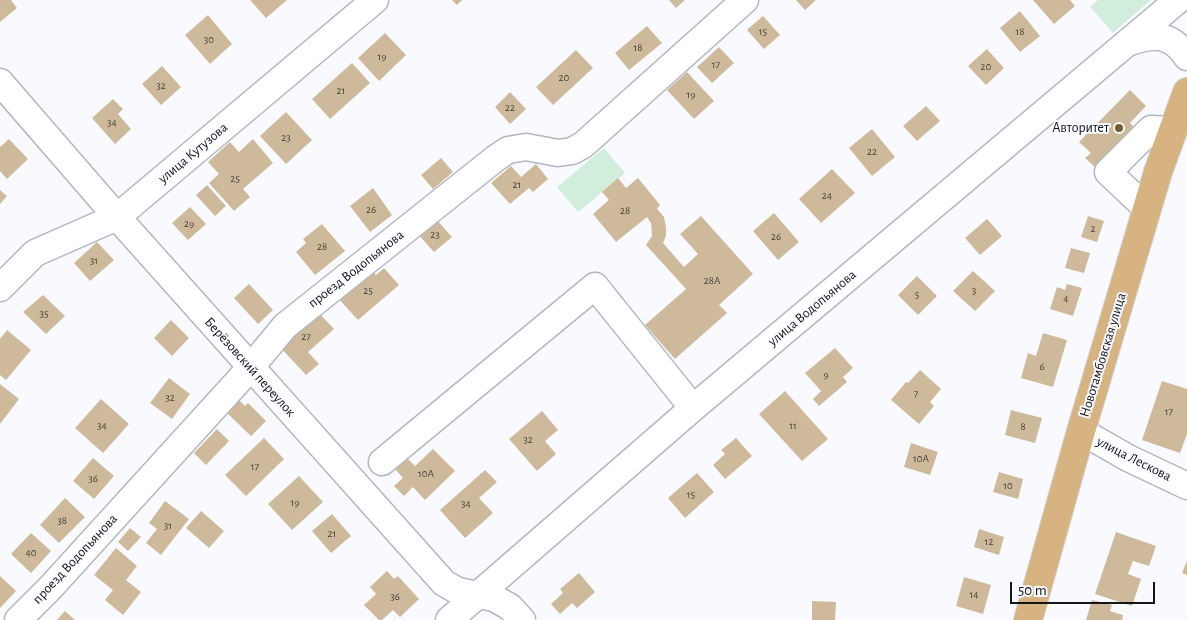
<!DOCTYPE html>
<meta charset="utf-8">
<style>
body{margin:0}
#map{position:relative;width:1187px;height:620px;overflow:hidden;background:#f8faff;font-family:"Alegreya Sans",sans-serif}
canvas{display:block}
.scale{position:absolute;left:1010px;top:582px;width:145px;height:22px;box-sizing:border-box;border:2px solid #121416;border-top:0;padding-left:6px;font-size:15px;line-height:18px;white-space:nowrap;color:#121416;-webkit-text-stroke:4px #f8faff;paint-order:stroke}
</style>
<div id="map">
<canvas width="1187" height="620"></canvas>
<div class="scale">50 m</div>
</div>
<script>
const g = document.querySelector('canvas').getContext('2d');
g.lineJoin = 'round';
function fill(path, color) { g.fillStyle = color; g.fill(path, 'evenodd'); }
function stroke(path, color, width, dash) { g.strokeStyle = color; g.lineWidth = width; g.lineCap = dash ? 'butt' : 'round'; g.setLineDash(dash || []); g.stroke(path); }
function write(font, color, halo, rows, align = 'center') {
  g.font = font + ' "Alegreya Sans",sans-serif'; g.lineWidth = 4; g.setLineDash([]); g.textBaseline = 'middle'; g.strokeStyle = halo; g.fillStyle = color; for (const [text, x, y, turn = 0] of rows) {
    g.save(); g.translate(x, y); g.rotate((+turn || 0) * Math.PI / 180); g.textAlign = isNaN(turn) ? turn : align; if (halo) g.strokeText(text, 0, 0); g.fillText(text, 0, 0); g.restore();
  }
}
const green = new Path2D(`
 M1098,0H1151L1113,33L1090,7Z
 M604,148L625,173L578,212L557,187Z`);
const building = new Path2D(`
 M0,0H11L17,8L0,22Z
 M250,0H287L266,18Z
 M452,0H462L457,5Z
 M669,0H685L676,8Z
 M796,0H816L805,10Z
 M1033,0H1070L1075,6L1054,24Z
 M1020,11L1040,36L1020,52L1000,28Z
 M208,15L232,44L210,64L185,35Z
 M763,16L780,35L764,49L747,30Z
 M647,26L662,43L629,70L615,53Z
 M385,33L406,55L379,81L358,58Z
 M719,47L734,63L712,83L697,67Z
 M987,49L1004,68L986,85L968,66Z
 M576,50L593,68L553,105L536,87Z
 M352,63L370,83L330,119L312,99Z
 M162,66L181,87L161,105L142,84Z
 M687,72L714,101L694,119L667,90Z
 M1130,90L1146,106L1130,123L1136,129L1097,169L1085,158L1091,153L1079,142Z
 M510,92L526,109L510,124L495,107Z
 M113,99L123,109L118,114L131,129L115,144L92,118Z
 M926,106L940,121L917,141L903,126Z
 M286,112L312,140L286,164L260,136Z
 M872,129L895,157L872,176L849,148Z
 M9,139L28,159L7,179L0,171V147Z
 M253,139L273,163L243,189L250,197L234,211L209,183L219,174L208,162L230,142L239,152Z
 M441,158L453,172L433,189L421,175Z
 M536,164L548,179L533,192L529,188L510,204L491,183L511,166L521,177Z
 M832,169L855,193L821,223L799,199Z
 M618,178L626,188L638,178L660,205L657,209L664,217L666,228V236L663,243L684,267L698,254L680,234L701,216L753,274L719,305L727,313L675,359L645,325L686,289L646,245L652,236L651,223L647,217L616,242L593,214L609,200L602,192Z
 M207,185L226,206L215,216L196,195Z
 M373,188L392,215L370,232L350,206Z
 M0,190L7,196L0,204Z
 M190,207L206,224L188,240L172,223Z
 M774,213L799,242L778,260L753,231Z
 M1088,216L1104,221L1097,242L1081,237Z
 M435,218L452,237L434,252L417,233Z
 M987,219L1002,236L980,255L965,238Z
 M322,224L345,251L315,275L296,252L306,243L303,239Z
 M97,242L114,260L90,281L74,263Z
 M1071,248L1090,253L1084,273L1065,268Z
 M370,268L376,275L384,268L399,285L358,320L337,297Z
 M973,271L995,291L975,311L953,291Z
 M917,276L937,296L918,315L898,295Z
 M249,284L273,310L258,324L234,298Z
 M1067,284L1082,288L1073,316L1050,309L1057,287L1065,290Z
 M43,295L65,316L46,334L23,312Z
 M317,311L334,329L308,352L319,364L306,375L279,346Z
 M171,320L189,338L172,356L154,338Z
 M7,330L31,350L6,380L0,375V339Z
 M1043,333L1067,340L1053,387L1021,378L1028,353L1036,356Z
 M835,348L853,368L843,377L847,382L819,406L813,399L821,391L805,373Z
 M920,370L941,389L930,402L934,406L919,424L891,400L906,382L908,383Z
 M169,378L190,394L172,419L150,403Z
 M1162,381L1187,389V434L1180,453L1142,440Z
 M0,384L19,399L0,424Z
 M785,391L828,439L802,461L759,414Z
 M236,397L245,406L248,403L266,421L251,436L224,410Z
 M101,399L129,424L103,453L75,428Z
 M1011,410L1042,418L1035,443L1005,435Z
 M542,411L558,430L545,441L556,454L537,471L509,439Z
 M217,429L229,441L206,465L194,453Z
 M264,438L284,459L246,496L225,475Z
 M736,438L752,456L725,479L713,465L725,454L721,450Z
 M911,443L938,452L930,475L904,467Z
 M433,449L455,471L425,500L413,487L404,496L394,486L403,478L395,469L407,458L415,466Z
 M93,458L114,476L94,499L73,481Z
 M485,470L497,482L479,498L493,513L465,538L440,510Z
 M999,472L1023,479L1018,499L993,492Z
 M697,473L714,492L685,518L668,498Z
 M299,476L323,502L292,530L268,504Z
 M65,498L85,517L59,543L40,525Z
 M165,501L189,519L161,555L146,543L157,529L149,523Z
 M201,511L224,531L209,548L186,528Z
 M332,514L351,536L331,553L312,531Z
 M130,528L141,537L128,551L118,542Z
 M979,529L1004,537L999,555L974,547Z
 M1116,532L1156,546L1149,566L1133,561L1128,574L1141,579L1132,606L1095,594Z
 M31,533L51,551L31,573L11,554Z
 M116,548L137,566L126,580L141,592L123,615L105,600L113,590L94,575Z
 M1187,561V575L1182,573Z
 M387,571L394,579L398,576L419,599L400,617L393,610L382,620H379L364,605L376,594L370,587Z
 M579,573L595,592L577,608L572,603L560,614L551,604L563,593L560,589Z
 M0,576L16,591L0,608Z
 M964,577L991,585L983,614L956,606Z
 M1092,600L1112,605L1110,611L1123,615L1122,620H1086Z
 M812,601L836,602L835,620H812Z
 M65,611L75,620H57Z`);
const minor = new Path2D(`
 M1127,43C1153,34 1170,32 1187,57
 M0,82L117,217L444,583L458,591L494,598L510,607L522,620
 M1147,209L1108,172L1151,129L1173,130
 M0,288L35,253L117,217L375,0
 M1081,431L1128,458L1187,486
 M382,462L595,286L693,408
 M18,620L51,587L251,367L285,326L496,158L508,150L526,147L558,153L572,151L583,145L745,0
 M449,620L693,408L1178,0`);
const major = new Path2D(`
 M1028,620L1081,431L1158,172L1187,92`);
const markers = [
 [1119,128,5,"#705f2d"]
];
const numberNames = [
 ["15",763,32],
 ["18",1020,32],
 ["30",209,40],
 ["18",638,48],
 ["19",382,57],
 ["17",716,65],
 ["20",986,67],
 ["20",564,78],
 ["32",161,86],
 ["21",341,91],
 ["19",691,95],
 ["22",510,108],
 ["34",112,123],
 ["23",286,138],
 ["22",872,152],
 ["25",235,179],
 ["21",517,185],
 ["24",827,196],
 ["26",371,210],
 ["28",625,211],
 ["29",189,224],
 ["2",1093,229],
 ["23",435,235],
 ["26",776,237],
 ["28",322,247],
 ["31",94,261],
 ["28А",712,281],
 ["25",368,291],
 ["3",974,291],
 ["5",917,295],
 ["4",1066,299],
 ["35",44,314],
 ["27",306,337],
 ["6",1042,367],
 ["9",826,375],
 ["7",916,394],
 ["32",170,398],
 ["17",1169,412],
 ["34",102,426],
 ["11",793,426],
 ["8",1023,427],
 ["32",528,440],
 ["10А",921,459],
 ["17",255,467],
 ["10А",426,474],
 ["36",93,479],
 ["10",1008,486],
 ["15",691,495],
 ["19",295,503],
 ["34",466,504],
 ["38",62,521],
 ["31",168,526],
 ["21",332,534],
 ["12",989,542],
 ["40",31,553],
 ["14",974,595],
 ["36",395,597]
];
const poiNames = [
 ["Авторитет",1109,128]
];
const streetNames = [
 ["улица Кутузова",193,153,-40],
 ["проезд Водопьянова",356,269,-38],
 ["улица Водопьянова",812,308,-40],
 ["Новотамбовская улица",1103,355,-73],
 ["Берёзовский переулок",250,367,48],
 ["улица Лескова",1134,459,27],
 ["проезд Водопьянова",75,559,-47]
];
fill(green, '#d0eedb');
fill(building, '#ceba9b');
stroke(minor, '#b3b7be', 29);
stroke(major, '#d4d5d5', 30);
stroke(minor, '#fff', 26);
stroke(major, '#d7b381', 28);
for (const [x, y, r, color] of markers) { const dot = new Path2D(); dot.arc(x, y, r, 0, 2 * Math.PI); g.fillStyle = color; g.fill(dot); stroke(dot, '#f8faff', 2); }
write('11px', '#413e37', null, numberNames);
write('14px', '#121416', '#f8faff', poiNames, 'right');
write('14px', '#121416', '#f8faff', streetNames);
</script>
